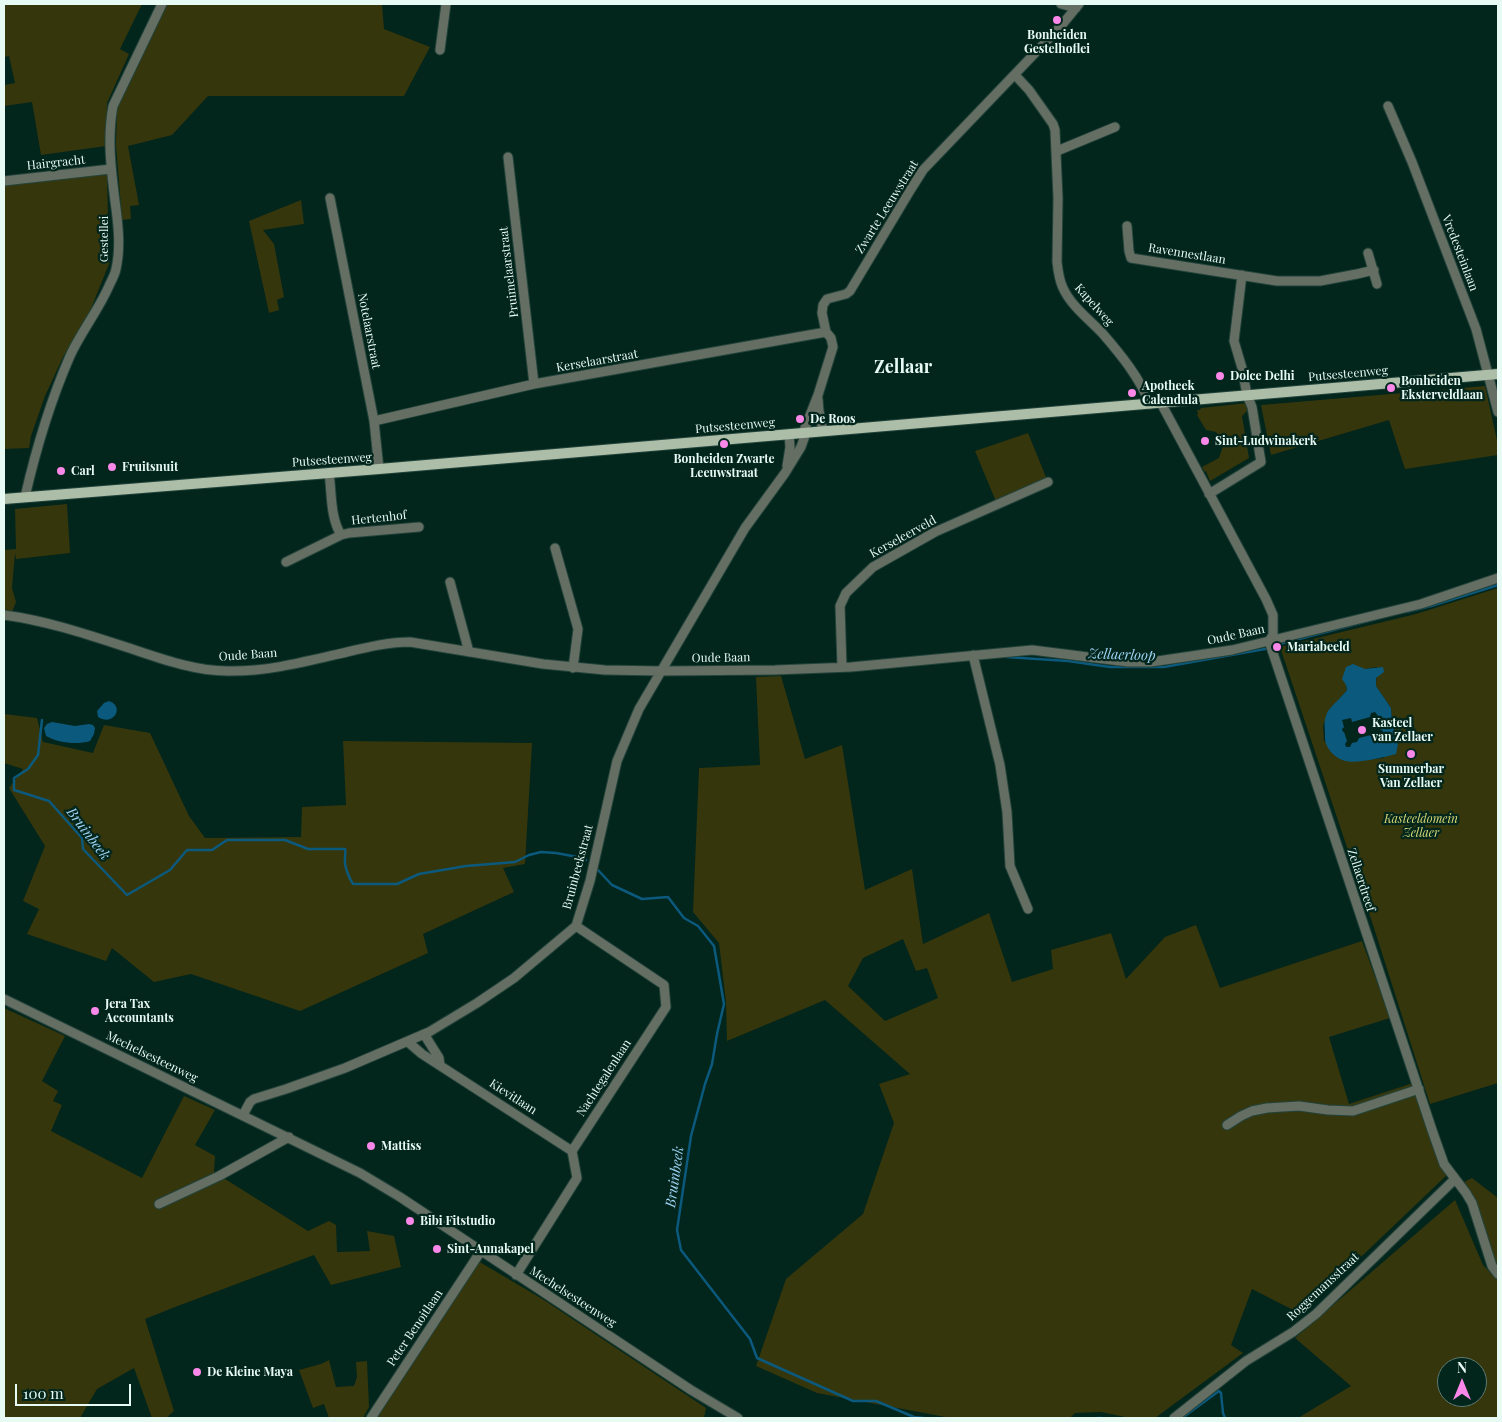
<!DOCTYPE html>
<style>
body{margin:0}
#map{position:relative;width:1502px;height:1422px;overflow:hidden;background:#02251c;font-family:"Playfair Display",serif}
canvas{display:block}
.frame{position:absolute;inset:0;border:5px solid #e7faf3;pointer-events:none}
.north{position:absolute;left:1437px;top:1357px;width:50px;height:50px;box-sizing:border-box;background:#02251c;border:1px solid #5e7a72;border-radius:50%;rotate:0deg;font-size:14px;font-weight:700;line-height:20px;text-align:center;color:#e7faf3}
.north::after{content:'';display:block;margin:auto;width:18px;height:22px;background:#f988e9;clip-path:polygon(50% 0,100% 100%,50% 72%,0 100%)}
.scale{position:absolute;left:15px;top:1384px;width:116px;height:22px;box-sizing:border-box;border:2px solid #e7faf3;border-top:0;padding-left:6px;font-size:15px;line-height:18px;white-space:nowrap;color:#e7faf3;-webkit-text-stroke:4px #02251c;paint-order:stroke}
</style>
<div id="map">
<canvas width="1502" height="1422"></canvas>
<div class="frame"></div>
<div class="north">N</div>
<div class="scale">100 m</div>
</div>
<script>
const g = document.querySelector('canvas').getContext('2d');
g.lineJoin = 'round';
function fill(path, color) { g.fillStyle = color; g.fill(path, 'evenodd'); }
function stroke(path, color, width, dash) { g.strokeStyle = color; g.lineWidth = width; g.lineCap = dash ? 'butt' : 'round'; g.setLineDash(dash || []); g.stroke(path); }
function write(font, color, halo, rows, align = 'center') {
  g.font = font + ' "Playfair Display",serif'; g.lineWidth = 4.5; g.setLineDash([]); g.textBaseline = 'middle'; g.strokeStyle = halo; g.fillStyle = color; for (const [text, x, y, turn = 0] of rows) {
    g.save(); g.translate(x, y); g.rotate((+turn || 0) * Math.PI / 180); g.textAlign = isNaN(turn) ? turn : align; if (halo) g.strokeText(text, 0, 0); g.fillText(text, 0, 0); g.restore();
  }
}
const green = new Path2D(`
 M4,4H142L120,49L129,54L107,103L106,146L41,155L32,102L4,106V85L15,83L9,56L4,57Z
 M165,4H382L384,29L430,47L404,96H208L172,135L128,146L139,205L130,206L131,219L122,220L116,145L117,107Z
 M107,174L109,264L90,311L63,357L45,396L31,436L29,448L4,449V182Z
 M301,200L304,224L263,230L274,244L284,297L277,300L279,310L269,313L249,221Z
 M1485,386L1498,445V455L1405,469L1389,420L1271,455L1261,405Z
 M1247,403L1248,410L1242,416L1249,458L1210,481L1206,471L1205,472L1202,467L1219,458L1224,443L1216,432L1206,430L1197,415L1198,414L1197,410H1200L1201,408Z
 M1028,433L1048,482L997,504L975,451Z
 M67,504L70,553L16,559L15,553L12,588L16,602L12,612L4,611V550L16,549L15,509Z
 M1498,588V1083L1430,1104L1374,928L1280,647L1416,614ZM1377,667L1376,686L1391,708L1392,722L1398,744L1383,758L1358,761L1324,741L1323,725L1336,703L1347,690L1346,685L1365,669Z
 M781,676L805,759L842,745L865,890L912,869L923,944L989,913L1012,982L1053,969L1051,950L1111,933L1126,979L1165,937L1196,925L1220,988L1362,941L1390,1018L1329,1037L1349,1104L1413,1083L1447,1175L1301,1314L1252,1289L1231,1345L1243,1353L1155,1418H1130L1101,1412L1075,1413L1070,1418H951L817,1393L756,1366L786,1279L863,1214L894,1123L879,1084L910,1074L825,1000L727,1041L726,1002L719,943L693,912L699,768L760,765L756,677ZM903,939L916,971L927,968L938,998L885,1021L848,986L863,958Z
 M4,714L37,718L43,742L93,753L104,725L150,733L189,816L205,838L301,837L302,807L346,805L343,741L532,743L525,864L503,868L514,892L423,934L428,953L300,1011L191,974L154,982L112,948L106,961L27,934L39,909L23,901L45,846L9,788L23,769L4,763Z
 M4,1008L65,1036L42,1081L58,1091L53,1101L62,1105L51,1131L142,1178L184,1096L215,1110L195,1145L215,1156L214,1172L308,1231L329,1221L336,1225L337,1252L370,1251L367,1231L394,1236L401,1267L331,1285L314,1255L175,1307L145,1319L174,1411L166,1418H152L134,1368L97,1389L80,1418H4Z
 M1472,1178L1498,1198V1267L1460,1184Z
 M1455,1200L1483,1265L1498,1280V1418H1298L1351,1386L1295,1338ZM1447,1367H1477V1397H1447Z
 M478,1261L544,1300L706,1408L704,1418H375Z
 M329,1360L336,1387L354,1386L357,1377L356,1362L367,1361L369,1407L363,1418H329L324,1404L313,1408L299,1370L321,1364Z`);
const water = new Path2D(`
 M1353,664L1365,669L1383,667L1384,672L1376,678V686L1391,708L1392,723L1398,744L1396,754C1385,757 1356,764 1346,761C1335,759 1324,747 1325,736C1325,726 1323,723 1327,713C1329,708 1342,697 1347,690L1346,685L1342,679L1346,667ZM1375,712L1378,716L1377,721L1379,726L1378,728L1383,731L1382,735L1377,736L1375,734L1359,738L1357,742L1352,743L1350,747H1346L1345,744L1347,741L1344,732H1343L1342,729L1344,727L1342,720L1351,718L1352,722L1370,717L1371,713Z
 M109,701C125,706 114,727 98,717L97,711L104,703Z
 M52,722L75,726L89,724L93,725L95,728L94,734L90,741C77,745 58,743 46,736L44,728L47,724Z`);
const stream = new Path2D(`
 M1406,612L1431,606L1498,585
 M1276,645L1376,619
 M1006,657L1068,661L1110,667H1164L1265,649
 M42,720L38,755L28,769L14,778V790L49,801L82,838L83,849L127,895L170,870L187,850H212L227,840H285L308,849H345C346,852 345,855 345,858C344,866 349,878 353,884H397L419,874L466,866L515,862L529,855L541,852L556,853L583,858L586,860
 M598,870L612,885L642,899L668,897L684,918L698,926L714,946L724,1004L717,1034L712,1064L705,1084L691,1136L677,1230L681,1250L750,1339L757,1358L853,1401H876L914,1417L924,1418
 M1097,1418H1102
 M1182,1418L1219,1391L1221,1393L1223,1413L1225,1418`);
const minor = new Path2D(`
 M1061,4L1076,8
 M440,50L446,4
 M1015,75L1029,90L1053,124L1055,130L1058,198L1057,262C1058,271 1059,280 1063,288C1071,306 1090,320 1103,334C1122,356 1139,377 1150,404
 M1388,106L1412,162L1476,329L1498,412
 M1057,151L1115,127
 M508,157L534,384
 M4,181L111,169
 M330,198L374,421L379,469
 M1127,226L1129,251L1131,258L1277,281H1320L1357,274L1374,270
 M1368,253L1377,284
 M818,399L819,411L823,431
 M1161,403L1266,599L1273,615V635L1269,641L1432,1130L1444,1164L1466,1193L1472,1203L1492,1266L1498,1274
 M374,421L534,384L826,332
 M803,433L818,395L833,347L831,338L826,332L822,313L823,305L827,299L846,294L850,291L911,189L923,170L1061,26L1079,4
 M787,466L790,447L789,434
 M329,473C332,494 330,517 341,535
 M1209,494L1261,462L1252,407L1247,395L1242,368L1234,341L1242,275
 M25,497C36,449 50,402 70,356C81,332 98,311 109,286C111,281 115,275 116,269C121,247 118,223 115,201C111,169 107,138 113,106L162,4
 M555,548L578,629L573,668
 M286,562L341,535L349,533L419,527
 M450,582L469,652
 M4,615C49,621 92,636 135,650C165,660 196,671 227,671C268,672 308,661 347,652C368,647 389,642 410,642L543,664L605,670L662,671L775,670L851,667L1032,650L1128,662H1151L1232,650L1421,604L1498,578
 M973,655L1000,765L1007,812L1010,866L1028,909
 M842,667L840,606L846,593L873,567L935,532L1048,482
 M4,999L360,1173L400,1197L691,1390L738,1418
 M424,1034L439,1058L440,1065
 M408,1042L422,1054L572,1151
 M243,1115L250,1102L254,1099L286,1089L345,1068L429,1032L477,1003L514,978L576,926L590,881L617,761L639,709L745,528L785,473L801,447L806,433
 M1227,1125L1241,1116L1252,1111L1267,1108L1299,1106L1328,1110L1353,1111L1419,1089
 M159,1204L219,1176L289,1137
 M516,1275L577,1178L572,1151L666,1007L664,985L576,926
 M371,1418L481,1251
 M1174,1418L1246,1361L1293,1332L1316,1314L1455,1179`);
const major = new Path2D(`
 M4,499L379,469L1498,374`);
const markers = [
 [1057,20,5,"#f988e9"],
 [1220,376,5,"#f988e9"],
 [1391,388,5,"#f988e9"],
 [1132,393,5,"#f988e9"],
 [800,419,5,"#f988e9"],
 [1205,441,5,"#f988e9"],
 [724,444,5,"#f988e9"],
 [112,467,5,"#f988e9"],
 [61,471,5,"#f988e9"],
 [1277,647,5,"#f988e9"],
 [1362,730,5,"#f988e9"],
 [1411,754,5,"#f988e9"],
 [95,1011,5,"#f988e9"],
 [371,1146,5,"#f988e9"],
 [410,1221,5,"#f988e9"],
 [437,1249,5,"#f988e9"],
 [197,1372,5,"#f988e9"]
];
const poiNames = [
 ["Bonheiden",1057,35,"center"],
 ["Gestelhoflei",1057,49,"center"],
 ["Dolce Delhi",1230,376],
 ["Bonheiden",1401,381],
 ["Eksterveldlaan",1401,395],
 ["Apotheek",1142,386],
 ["Calendula",1142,400],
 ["De Roos",810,419],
 ["Sint-Ludwinakerk",1215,441],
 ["Bonheiden Zwarte",724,459,"center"],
 ["Leeuwstraat",724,473,"center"],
 ["Fruitsnuit",122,467],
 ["Carl",71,471],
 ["Mariabeeld",1287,647],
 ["Kasteel",1372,723],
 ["van Zellaer",1372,737],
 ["Summerbar",1411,769,"center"],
 ["Van Zellaer",1411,783,"center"],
 ["Jera Tax",105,1004],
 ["Accountants",105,1018],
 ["Mattiss",381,1146],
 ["Bibi Fitstudio",420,1221],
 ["Sint-Annakapel",447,1249],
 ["De Kleine Maya",207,1372]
];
const streetNames = [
 ["Hairgracht",56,163,-6],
 ["Zwarte Leeuwstraat",887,207,-58],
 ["Gestellei",104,239,-90],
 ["Vredesteinlaan",1460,253,69],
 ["Ravennestlaan",1187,254,9],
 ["Pruimelaarstraat",509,272,-97],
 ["Kapelweg",1094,305,48],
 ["Notelaarstraat",369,331,79],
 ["Kerselaarstraat",597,361,-10],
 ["Putsesteenweg",1348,374,-5],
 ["Putsesteenweg",735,426,-5],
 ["Putsesteenweg",332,460,-4],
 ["Hertenhof",379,518,-6],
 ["Kerseleerveld",903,537,-29],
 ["Oude Baan",1236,635,-12],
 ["Oude Baan",248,655,-4],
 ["Oude Baan",721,658,-1],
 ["Bruinbeekstraat",578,867,-75],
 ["Zellaerdreef",1361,880,72],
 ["Mechelsesteenweg",152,1057,26],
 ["Nachtegalenlaan",604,1078,-57],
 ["Kievitlaan",513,1097,33],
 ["Roggemansstraat",1323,1287,-43],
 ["Mechelsesteenweg",573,1297,33],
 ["Peter Benoitlaan",415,1328,-56]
];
const parkNames = [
 ["Kasteeldomein",1421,819],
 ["Zellaer",1421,833]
];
const waterNames = [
 ["Zellaerloop",1122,655,2],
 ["Bruinbeek",88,834,53],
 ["Bruinbeek",675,1177,-82]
];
const districtNames = [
 ["Zellaar",903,367]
];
fill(green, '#36360c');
fill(water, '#0b597d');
stroke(stream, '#0b597d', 2.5);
stroke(minor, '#22433a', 11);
stroke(major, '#22433a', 12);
stroke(minor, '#656e63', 9);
stroke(major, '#acbea8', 10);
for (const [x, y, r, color] of markers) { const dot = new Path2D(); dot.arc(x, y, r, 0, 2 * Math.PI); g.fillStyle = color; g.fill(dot); stroke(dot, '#02251c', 2); }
write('bold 12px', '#e7faf3', '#02251c', poiNames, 'left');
write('12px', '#e7faf3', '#02251c', streetNames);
write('italic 12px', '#d6d775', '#02251c', parkNames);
write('italic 14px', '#9ed4f5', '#02251c', waterNames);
write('bold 18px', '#e7faf3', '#02251c', districtNames);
</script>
